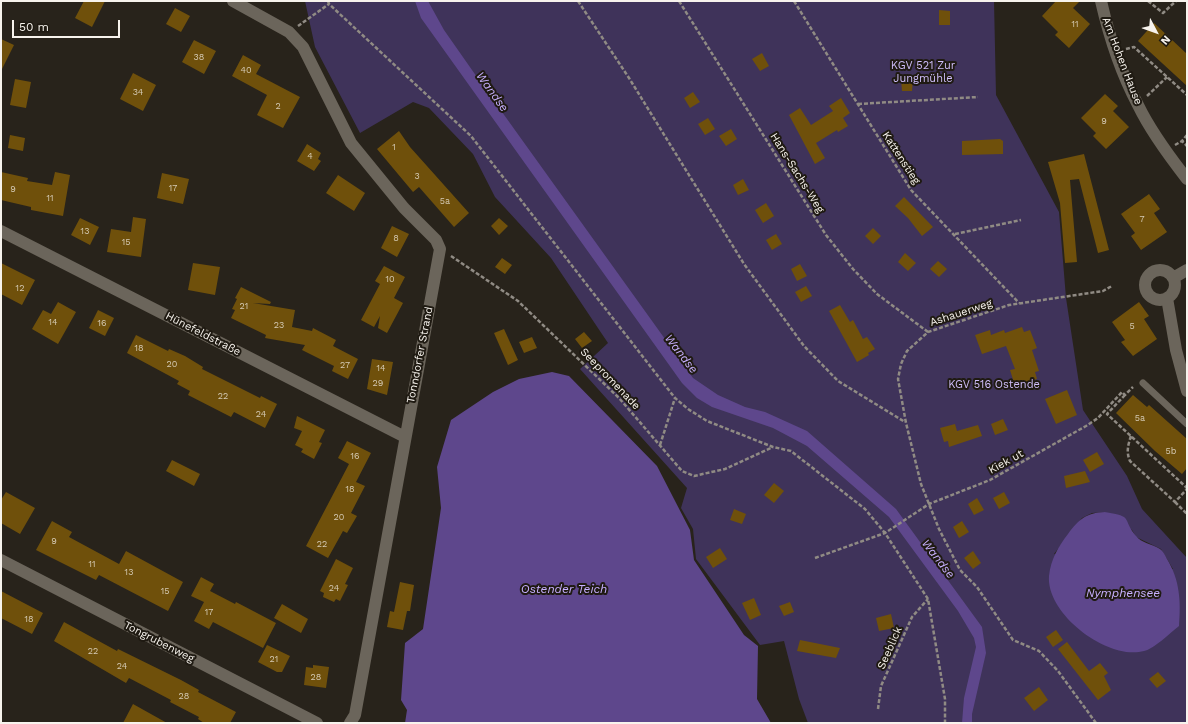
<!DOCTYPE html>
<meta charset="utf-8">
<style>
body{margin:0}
#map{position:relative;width:1188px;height:724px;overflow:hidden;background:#28231b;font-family:"Work Sans",sans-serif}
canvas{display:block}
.frame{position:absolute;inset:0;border:2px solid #f7f3ed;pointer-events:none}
.north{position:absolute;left:1136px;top:12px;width:40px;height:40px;-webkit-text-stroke:3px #1f1a12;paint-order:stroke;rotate:131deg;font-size:11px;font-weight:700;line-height:16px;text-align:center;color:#f7f3ed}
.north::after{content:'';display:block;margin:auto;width:14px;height:18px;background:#f7f3ed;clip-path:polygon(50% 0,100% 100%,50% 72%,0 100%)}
.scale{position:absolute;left:12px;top:20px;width:108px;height:18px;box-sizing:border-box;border:2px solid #f7f3ed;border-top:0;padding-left:5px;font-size:12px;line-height:14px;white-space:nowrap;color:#f7f3ed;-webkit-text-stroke:3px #1f1a12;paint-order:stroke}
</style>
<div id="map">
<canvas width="1188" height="724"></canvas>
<div class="frame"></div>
<div class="north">N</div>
<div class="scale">50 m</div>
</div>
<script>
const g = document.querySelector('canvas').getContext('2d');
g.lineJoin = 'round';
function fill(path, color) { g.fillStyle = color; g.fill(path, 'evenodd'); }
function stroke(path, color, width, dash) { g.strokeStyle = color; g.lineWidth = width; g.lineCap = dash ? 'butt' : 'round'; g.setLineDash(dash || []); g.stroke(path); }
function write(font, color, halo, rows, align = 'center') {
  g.font = font + ' "Work Sans",sans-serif'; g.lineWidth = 4; g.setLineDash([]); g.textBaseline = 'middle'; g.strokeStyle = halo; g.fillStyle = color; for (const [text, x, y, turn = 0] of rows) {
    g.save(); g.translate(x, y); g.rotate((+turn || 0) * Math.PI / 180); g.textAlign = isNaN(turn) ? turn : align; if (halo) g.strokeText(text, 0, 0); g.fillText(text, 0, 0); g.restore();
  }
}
const green = new Path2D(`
 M305,1H994L996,95L1059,212L1066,298L1083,410L1127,476L1142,509L1187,558V723H808L799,699L784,641L760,645L696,559L693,529L681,508L687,488L580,369L608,343L551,258L495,197L473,154L429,108L413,102L360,133L315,47ZM1105,512L1132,530L1136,537L1161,549L1173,569L1054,554L1082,518L1092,513Z`);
const water = new Path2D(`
 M415,1H428L444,30L479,80L693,378L718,395L745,407L765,412L807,431L896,509L982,627L986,653L972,714V723H962L964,698L976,647L974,638L958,611L889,517L807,446L773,428L712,407L697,398L682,383L421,18Z
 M552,372L569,376L657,466L690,530L694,560L744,635L758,646L757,699L771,723H405L407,710L401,700L405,643L423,629L441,508L437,467L451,420L493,392L519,379Z
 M1105,512C1135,517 1121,518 1136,536C1141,543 1152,544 1160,549C1163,551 1165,555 1167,559C1180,580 1181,602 1179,626C1170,633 1154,649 1144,651C1108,661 1046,614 1049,576C1051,559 1058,547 1068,534C1079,519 1086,513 1105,512Z`);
const building = new Path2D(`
 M84,1H105L92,27L75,18Z
 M1056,1H1080L1073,8L1090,24L1069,48L1055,35L1058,32L1042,16Z
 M175,8L190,16L181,32L166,24Z
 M939,10L950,11V25H939Z
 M1154,23L1187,54V86L1138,41Z
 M1,39L14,45L1,71Z
 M194,40L216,51L204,74L182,62Z
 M762,53L769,66L760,71L752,59Z
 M243,55L261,65L256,74L300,97L283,128L257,115L267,95L232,76Z
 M133,73L156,85L143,111L120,99Z
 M15,79L31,82L26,108L10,105Z
 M901,79H913L912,91H902Z
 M693,92L700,102L690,108L684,98Z
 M1105,94L1118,106L1113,111L1129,127L1106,149L1093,136L1096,133L1081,118Z
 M841,98L850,113L843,118L848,126L838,132L837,130L816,143L825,158L815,164L789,115L800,108L811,125L833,111L829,106Z
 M708,118L715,129L705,135L698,124Z
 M731,129L737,139L726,146L719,136Z
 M399,131L410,147L469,213L454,227L419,187L413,192L377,149Z
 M10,135L25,138L23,151L8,148Z
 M1000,139L1003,141V154L962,155V141Z
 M307,144L321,153L318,159L321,161L314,171L297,161Z
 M1084,154L1109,250L1098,253L1079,179L1070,180L1077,262L1065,263L1060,203L1048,162Z
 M1,172L28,178L27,181L52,185L55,172L70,175L63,216L31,210V207L1,200Z
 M162,173L189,179L183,204L157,198Z
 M338,175L365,193L354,211L326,193Z
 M743,179L749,190L738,195L733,185Z
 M1149,194L1160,209L1154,213L1167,232L1141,250L1131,236L1135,233L1121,214Z
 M904,197L933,227L922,236L908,218L895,206Z
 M766,203L774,216L763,223L755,210Z
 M133,217L146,219L141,257L107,252L111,229L131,232Z
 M80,218L99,227L90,245L71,235Z
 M499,218L508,226L499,235L491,226Z
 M392,226L409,234L397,257L381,248Z
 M873,228L881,236L873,244L865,236Z
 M776,234L782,244L772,250L766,240Z
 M905,253L916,263L908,271L898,262Z
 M502,258L512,265L505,274L495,267Z
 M938,261L947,269L939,277L930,269Z
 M1,263L35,280L22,305L1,294Z
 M193,263L220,267L215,295L188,290Z
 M800,264L807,276L797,281L791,269Z
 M384,266L405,277L394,298L403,303L387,333L378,328L380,316L374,327L361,320L380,284L375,281Z
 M806,286L812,296L801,302L795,292Z
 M241,287L271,302L270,304L253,303L295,310L292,327L312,331L313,328L336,340L333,346L358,359L348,379L332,371L334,366L302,350L305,345L265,338L266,335L231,318L235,310L232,309L237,299L235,298Z
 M58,302L76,312L58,344L32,329L43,310L51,314Z
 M1139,302L1149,316L1144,319L1157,339L1133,356L1121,342L1125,340L1112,322Z
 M840,305L850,322L853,320L863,339L867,337L875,349L868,353L869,355L857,362L829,311Z
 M98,310L114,318L105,336L89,328Z
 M1022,327L1024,332L1030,330L1037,348L1032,350L1039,371L1035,372L1037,379L1015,386L1010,370L1015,369L1006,346L982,354L975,335L990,330L991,335L1004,330L1005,333Z
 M504,329L518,360L508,365L494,333Z
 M584,332L592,341L582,348L575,339Z
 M136,335L168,351L169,349L185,356L203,367L202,369L260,398L261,396L277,404L265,428L234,412L231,417L188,395L190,391L177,384L179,381L127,353Z
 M532,337L537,348L524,353L519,342Z
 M372,359L393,362L387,395L367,389Z
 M1067,390L1077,415L1056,424L1045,399Z
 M1133,395L1147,407L1149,405L1187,439V468L1182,474L1155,451L1116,413Z
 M297,416L325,430L319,442L322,443L314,459L301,452L303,449L295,445L302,431L294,428Z
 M1003,419L1008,430L995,435L991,424Z
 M955,424L957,431L978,425L982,436L949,447L948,441L944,442L940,428Z
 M347,441L371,453L356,482L365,486L351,513L357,516L347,533L343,531L328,558L306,546L349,464L338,458Z
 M1097,452L1104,464L1090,472L1083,460Z
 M172,460L200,474L194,486L166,471Z
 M1085,471L1090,482L1066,488L1064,476Z
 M774,483L784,491L774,503L764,495Z
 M6,492L35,508L20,534L1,523V500Z
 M1004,492L1010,503L999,509L993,498Z
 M977,498L984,510L974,515L968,504Z
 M734,509L746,514L742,524L730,520Z
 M52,521L72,532L69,537L119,564L126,551L183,582L168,611L99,575L96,580L36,550Z
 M962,521L969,532L959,538L953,527Z
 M720,548L727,559L713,568L706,557Z
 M973,551L981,563L973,569L964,558Z
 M336,559L353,568L345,584L348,585L340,601L336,599L334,602L323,597L324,593L320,591Z
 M201,577L214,584L210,591L235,604L236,602L276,623L263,648L213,622L209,629L194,621L204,602L191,596Z
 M400,582L414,585L410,611H407L403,630L387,627L390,611L394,612Z
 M1,591L43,613L32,634L1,618Z
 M754,598L761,615L750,620L742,603Z
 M790,602L794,612L784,616L779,606Z
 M282,604L308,619L301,633L274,618Z
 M891,614L894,628L879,631L876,618Z
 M64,622L117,651L118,649L181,680L199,690L198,692L236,712L230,723H204L198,719L199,717L170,702L171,700L129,678L126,683L54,641Z
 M1056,630L1063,640L1053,647L1046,637Z
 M800,640L840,648L836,658L797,651Z
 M1067,642L1089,671L1100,663L1108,673L1104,676L1111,690L1098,700L1058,649Z
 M267,645L290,656L282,672H277L258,662Z
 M313,665L329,667L326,688L304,685L306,667L313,668Z
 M1158,672L1166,681L1157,688L1149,679Z
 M1039,687L1048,700L1034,711L1024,698Z
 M133,704L167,723H123Z`);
const path = new Path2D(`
 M328,1L329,4L471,136L675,398L688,409L707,421L773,447L791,451L865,509L885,533L928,599L945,699V723
 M578,1L629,78L744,264L804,346L838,381L905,422
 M679,1L826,235L853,269L877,294L928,332
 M794,1L911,190L1019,303
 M1148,1L1163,13L1176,1
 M298,26L329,4
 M1126,49L1134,47L1187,95
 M1147,96L1167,77
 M858,104L978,97
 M1187,135L1182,141L1187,146
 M1175,145L1182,141
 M955,234L1021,220
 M451,256L518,301L619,398L682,471L694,476L725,469L773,447
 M1125,395L1107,414L1187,488
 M1131,436C1128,445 1126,452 1130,461L1175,502L1187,489
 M660,445L675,398
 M1175,502L1187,514
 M815,558L885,533L929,504L990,480L1086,426L1098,418L1122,392L1125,395L1133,387
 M878,709L881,686L912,617L928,599
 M1096,723L1058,671L1039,651L1013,640L977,587L960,570L939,529L921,484L906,423L898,379L901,364L907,351L928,332L1009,305L1103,291L1112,286`);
const service = new Path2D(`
 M1143,383L1187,424`);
const minor = new Path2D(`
 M233,1L289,32L303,47L351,143L404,208L436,240L440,249L355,715L350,723
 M1101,1C1109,36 1121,73 1138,105C1151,132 1169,156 1187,179
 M1,231L405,437
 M1145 285a15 15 0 1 1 30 0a15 15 0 1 1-30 0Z
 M1173,278L1187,270
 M1167,298L1176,350L1187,391
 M1,560L317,723`);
const numberNames = [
 ["11",1075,24],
 ["38",199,57],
 ["40",246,70],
 ["34",138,92],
 ["2",278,106],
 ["9",1104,121],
 ["1",394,147],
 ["4",310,156],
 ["3",417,176],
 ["17",173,188],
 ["9",13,189],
 ["11",50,198],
 ["5a",445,201],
 ["7",1142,219],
 ["13",85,231],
 ["8",396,238],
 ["15",126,242],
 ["10",390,279],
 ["12",20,288],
 ["21",244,306],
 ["14",53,322],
 ["16",102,323],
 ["23",279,325],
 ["5",1132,326],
 ["18",139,348],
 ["20",172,364],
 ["27",345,365],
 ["14",381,368],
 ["29",378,383],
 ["22",223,396],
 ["24",261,414],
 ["5a",1140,418],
 ["5b",1171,451],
 ["16",355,456],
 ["18",350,489],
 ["20",339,517],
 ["9",54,541],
 ["22",322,544],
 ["11",92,564],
 ["13",129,572],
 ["24",334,588],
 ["15",165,591],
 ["17",209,612],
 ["18",29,619],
 ["22",93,651],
 ["21",274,659],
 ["24",122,666],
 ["28",316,677],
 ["28",184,696]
];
const streetNames = [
 ["Am Hohen Hause",1122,61,69],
 ["Kattenstieg",901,158,57],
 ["Hans-Sachs-Weg",797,173,58],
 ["Ashauerweg",961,313,-18],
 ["Hünefeldstraße",203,334,27],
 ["Tonndorfer Strand",420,355,-79],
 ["Seepromenade",610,379,46],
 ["Kiek ut",1006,462,-29],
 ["Tongrubenweg",159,642,27],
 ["Seeblick",890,648,-66]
];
const parkNames = [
 ["KGV 521 Zur",923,66],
 ["Jungmühle",923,79],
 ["KGV 516 Ostende",994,385]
];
const waterNames = [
 ["Wandse",492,92,54],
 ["Wandse",681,354,52],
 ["Wandse",938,559,52],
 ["Ostender Teich",564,589],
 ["Nymphensee",1123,593]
];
fill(green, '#3f335a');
fill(water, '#5e478c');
fill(building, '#6f500b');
stroke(path, '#908b84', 2.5, [4, 2]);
stroke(service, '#6b655b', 7);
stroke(minor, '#6b655b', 12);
write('9px', '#d5cab4', null, numberNames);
write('11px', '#f7f3ed', '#1f1a12', streetNames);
write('11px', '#cfbefa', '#1f1a12', parkNames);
write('italic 12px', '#c7b0ff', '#1f1a12', waterNames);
</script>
